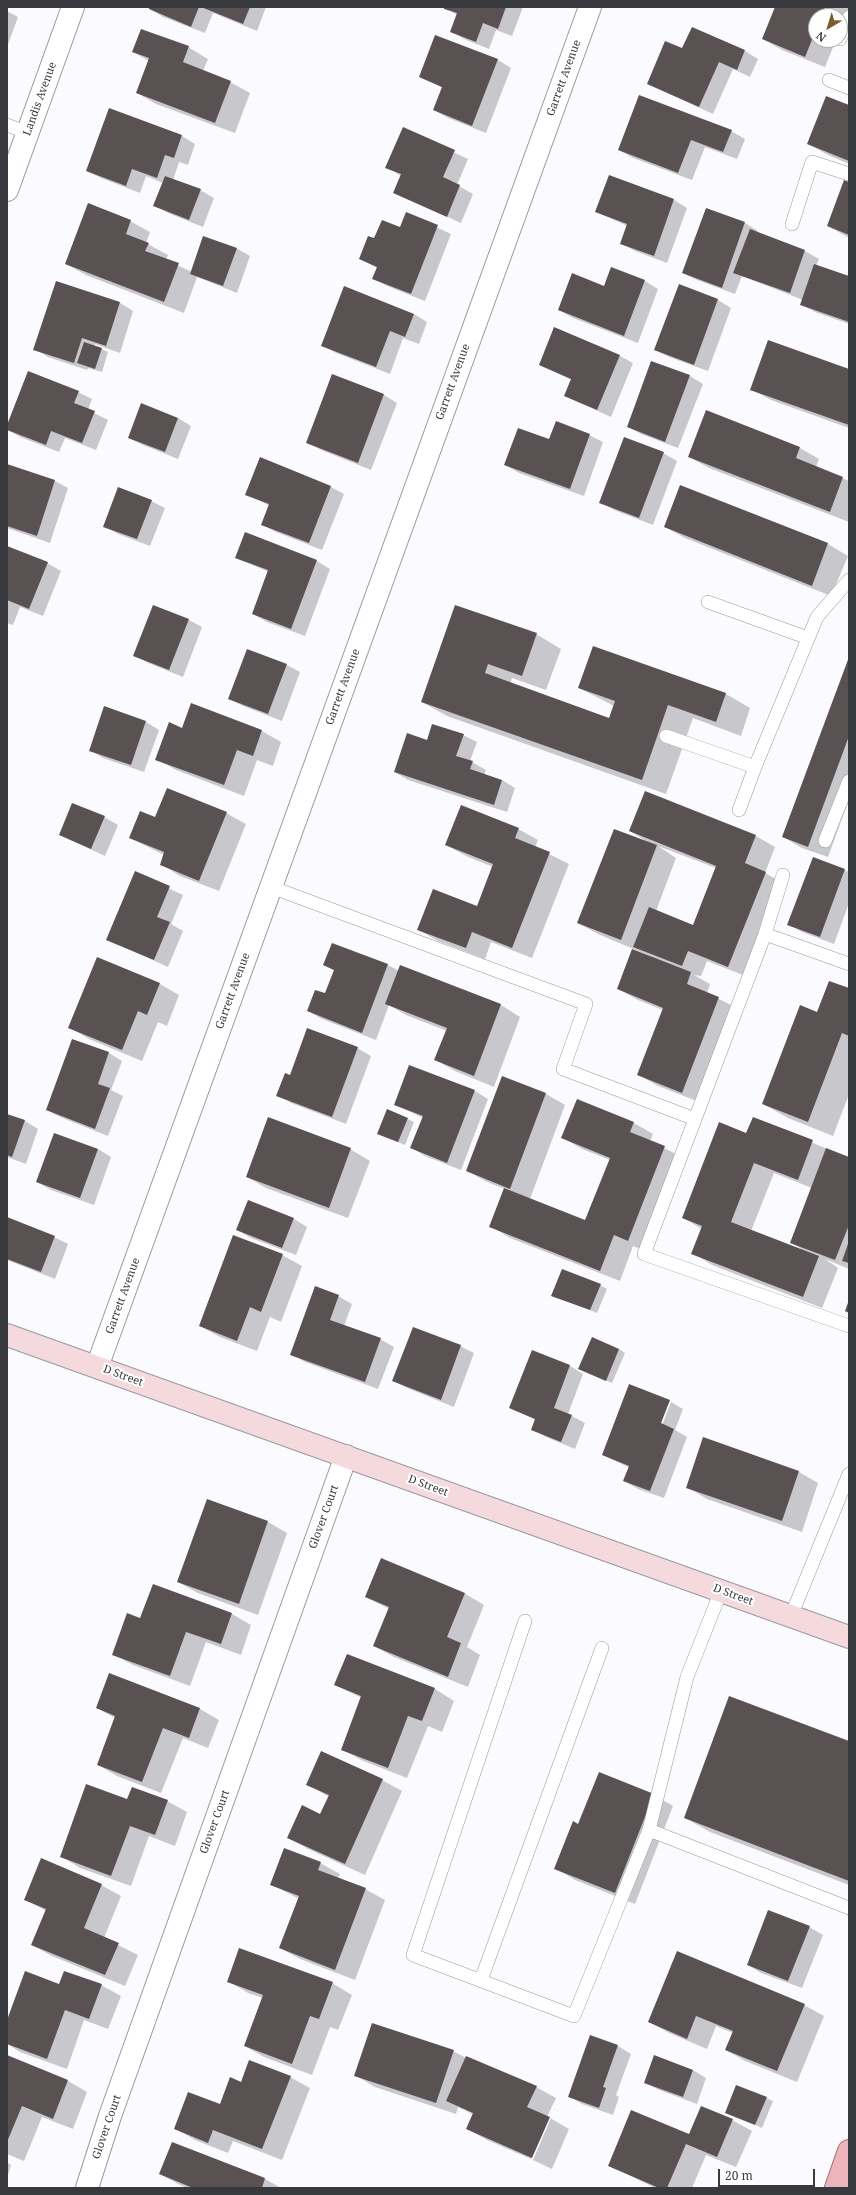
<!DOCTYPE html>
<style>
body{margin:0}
#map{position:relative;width:856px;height:2195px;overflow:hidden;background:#fbfbff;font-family:"Noto Serif",serif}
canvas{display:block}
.frame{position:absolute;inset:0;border:8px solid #38393c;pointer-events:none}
.north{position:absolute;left:808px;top:8px;width:40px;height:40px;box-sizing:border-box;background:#fff;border:1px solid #afb0b1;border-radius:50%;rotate:218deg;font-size:11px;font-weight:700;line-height:16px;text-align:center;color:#38393c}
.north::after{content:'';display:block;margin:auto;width:14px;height:18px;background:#775c2e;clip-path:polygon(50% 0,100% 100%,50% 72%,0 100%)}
.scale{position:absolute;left:718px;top:2169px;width:97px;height:18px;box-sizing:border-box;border:2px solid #38393c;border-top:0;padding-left:5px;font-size:12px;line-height:14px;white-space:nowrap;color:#38393c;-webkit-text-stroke:3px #fff;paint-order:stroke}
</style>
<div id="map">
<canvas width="856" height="2195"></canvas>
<div class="frame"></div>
<div class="north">N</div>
<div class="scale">20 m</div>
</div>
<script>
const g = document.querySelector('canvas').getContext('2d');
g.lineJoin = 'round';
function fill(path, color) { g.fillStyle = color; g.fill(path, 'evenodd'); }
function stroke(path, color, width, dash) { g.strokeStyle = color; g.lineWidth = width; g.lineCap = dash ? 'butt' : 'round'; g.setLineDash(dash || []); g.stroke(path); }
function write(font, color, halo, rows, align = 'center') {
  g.font = font + ' "Noto Serif",serif'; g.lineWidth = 4; g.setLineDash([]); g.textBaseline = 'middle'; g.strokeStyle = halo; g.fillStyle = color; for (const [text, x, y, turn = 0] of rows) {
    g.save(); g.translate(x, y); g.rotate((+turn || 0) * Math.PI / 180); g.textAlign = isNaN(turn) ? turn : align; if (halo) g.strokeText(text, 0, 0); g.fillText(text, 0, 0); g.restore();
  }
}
const shadow = new Path2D(`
 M150,7H266L257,31L213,13L205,33L163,17L150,9Z
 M445,7H523L512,36L496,30L489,49L464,39L451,31L457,15Z
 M775,7H849L840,30V16H816V40H836L825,67L782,50L763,39Z
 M7,11L18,17L7,47Z
 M188,47L208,59L203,71L230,82L250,93L235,133L156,104L137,93L149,61L133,52Z
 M683,49L745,51L758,59L750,77L733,69L713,114L648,84Z
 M498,60L511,68L486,133L448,118L434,110L443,88L420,77Z
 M849,106V164L828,155L808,144Z
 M110,109L182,136L195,144L188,165L179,162L173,180L200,190L214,198L203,227L168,213L155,205L163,183L146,176L140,193L101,178L87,171Z
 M403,129L468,159L457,185L473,194L461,223L394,192L401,176L387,167Z
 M731,131L745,139L737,159L705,147L692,180L633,158L619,150Z
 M609,176L674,200L687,208L667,263L635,251L621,243L627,226L597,212Z
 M849,183V238L828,226Z
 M706,209L745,223L758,231L757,233L805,251L819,259L816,266L849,277V324L815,312L801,304L803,300L742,276L735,294L697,280L683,273Z
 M406,213L451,234L425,301L387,286L373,278L377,268L360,259L375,239L400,228Z
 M130,221L150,232L146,243L168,255L166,260L192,272L236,248L250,256L237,293L197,277L184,313L86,275L66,264Z
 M612,268L645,281L658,289L638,343L573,318L559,310L604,287Z
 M57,282L120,303L133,311L120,353L95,344V346L108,352L102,372L88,368L87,370L48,357L35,349Z
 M680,286L718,300L731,308L708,371L669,357L656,350Z
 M414,314L427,322L419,344L403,338L390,374L336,353L322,345Z
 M620,356L633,363L611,417L565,396L572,380L540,365Z
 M849,370V428L771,400L751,389Z
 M333,376L384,395L397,403L371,470L321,450L307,442Z
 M690,376L703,384L678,448L641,434L628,427Z
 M78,392L92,399L88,410L108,420L96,450L65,438L59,452L20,437L7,429Z
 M707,411L800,448L819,459L816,467L849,481V522L709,468L689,457Z
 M178,418L191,426L178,459L143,445L129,438Z
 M589,435L603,442L584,496L519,473L505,465L549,441Z
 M663,453L677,461L653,525L614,510L601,502Z
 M7,465L55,481L68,488L50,543L7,528Z
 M681,486L828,544L848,556L831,596L685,538L665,527Z
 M331,487L344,494L322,550L276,532L263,525L270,506L246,494Z
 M151,501L165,508L150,546L118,534L104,526Z
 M246,533L317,561L330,569L305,636L267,622L253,614L269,572L236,558Z
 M7,547L47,563L61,571L43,616L20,607L13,625L7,623Z
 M189,620L202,627L183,677L148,663L134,655Z
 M536,634L561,649L546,690L512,678L510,684L610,719L614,706L579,688L726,694L750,708L741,736L693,718L666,794L447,716L422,702Z
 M849,659V800L828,857L802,848L783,837Z
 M287,665L300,672L282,721L243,706L229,699Z
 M105,707L146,722L159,730L144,772L103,758L90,750Z
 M183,729L262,731L281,742L273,766L257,760L244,796L176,770L157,759Z
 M463,735L477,742L470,761L486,770L484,775L502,780L515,788L507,812L408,780L395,772L428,741Z
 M226,813L246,824L219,891L180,876L161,864L164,855L130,838L156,818Z
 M104,817L118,825L105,856L60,835Z
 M518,829L538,840L535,847L569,864L532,958L491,942L485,959L438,941L419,930L477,908L493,867L466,856L446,845Z
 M630,831L756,836L775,847L765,873L785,884L748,977L707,961L701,976L694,975L710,984L707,993L739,1009L702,1103L658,1086L639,1075L663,1010L638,1000L618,989L650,956L598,934L578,923L649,843ZM658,846L716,868L693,926L656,911L676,858Z
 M814,858L849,872V903L834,944L802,932L789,924Z
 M136,873L183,895L171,924L183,931L168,967L108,940Z
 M98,959L160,984L179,995L167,1026L158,1022L142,1061L89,1039L69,1027Z
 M324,965H388L399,971L401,966L501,1005L520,1017L494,1087L455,1071L436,1060L447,1031L406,1015L389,1005L376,1040L322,1019L308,1011L326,995L335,971Z
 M849,989V1094L833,1136L788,1118L763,1104L818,1013Z
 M73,1040L109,1053L122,1061L111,1090L123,1096L108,1136L60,1117L47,1110Z
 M357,1048L371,1056L346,1124L291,1103L278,1095Z
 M503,1078L546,1094L565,1105L530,1199L586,1221L610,1160L582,1149L563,1138L634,1123L653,1134L650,1141L684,1158L648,1252L633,1246L620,1281L510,1238L491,1226L505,1189L487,1182L467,1171Z
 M475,1091L488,1099L461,1170L425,1156L412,1148L423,1118L396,1105Z
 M7,1115L25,1121L38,1129L26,1164L7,1157Z
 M753,1118L849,1158V1269L825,1259L838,1268L822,1308L712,1265L693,1253L702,1229L683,1218L747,1135ZM774,1173L812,1188L791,1242L804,1251L751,1231Z
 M407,1119L414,1122L405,1145L385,1137Z
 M55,1134L98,1149L111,1157L94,1205L51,1190L37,1182Z
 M350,1149L370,1161L348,1218L266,1188L247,1177Z
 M249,1201L294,1219L307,1227L296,1255L251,1238L237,1230Z
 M7,1218L54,1237L68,1244L55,1279L7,1260Z
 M282,1255L302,1266L281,1322L270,1317L257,1351L220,1337L200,1326Z
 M600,1285L607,1289L597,1313L553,1295Z
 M338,1296L352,1304L344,1326L380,1339L394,1347L378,1389L305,1362L291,1354Z
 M460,1346L474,1353L454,1407L407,1388L394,1381Z
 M619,1349L625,1353L612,1383L580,1369Z
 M532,1351L570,1366L583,1374L568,1414L585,1423L575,1449L546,1437L532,1429L536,1420L510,1408Z
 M629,1386L671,1402H669L659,1428H661L671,1402L683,1409L675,1430L687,1437L664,1498L638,1489L624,1481L630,1468L603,1455Z
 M704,1439L799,1472L818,1483L802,1532L707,1499L687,1487Z
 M208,1500L268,1522L287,1533L258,1615L198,1593L178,1582Z
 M154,1585L232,1614L251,1625L241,1655L206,1642L190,1686L133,1665L113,1654L141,1620Z
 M464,1593L484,1605L467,1647L480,1655L468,1687L394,1657L374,1646L389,1609L366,1597Z
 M347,1655L435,1689L454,1701L442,1732L428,1726L407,1778L361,1760L342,1749L362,1698L335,1685Z
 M110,1674L200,1709L219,1720L208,1748L183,1738L161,1793L117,1776L98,1765L115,1718L97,1708Z
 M849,1742V1885L710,1832L685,1818Z
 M382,1780L402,1791L365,1875L308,1849L289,1838L321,1815L329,1797L307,1784Z
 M654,1795L673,1806L635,1904L575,1880L555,1868L579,1825Z
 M128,1800L167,1801L187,1812L175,1846L149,1836L131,1886L80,1868L61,1856Z
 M320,1863L340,1874L338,1878L365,1889L385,1900L355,1980L300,1959L280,1948L299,1899L271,1884Z
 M101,1885L121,1896L104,1938L138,1955L125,1986L52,1956L32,1945L46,1911L25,1899Z
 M809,1927L823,1935L802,1988L761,1973L748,1965Z
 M678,1952L804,2005L824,2016L797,2082L745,2061L726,2050L733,2033L716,2026L707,2049L669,2033L649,2022Z
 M228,1981L332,1983L352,1995L338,2030L330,2027L312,2075L264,2057L245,2046L263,1998L248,1993Z
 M60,1985H101L121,1996L108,2029L84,2020L67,2069L20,2052L7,2044V2023Z
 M618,2046L631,2054L616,2095L619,2097L613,2115L582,2104L569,2096Z
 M453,2051L466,2058L536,2087L556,2098L547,2117L550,2118L569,2129L552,2169L533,2160L551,2118H548L531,2159L487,2140L467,2129L474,2115L458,2107L456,2114L375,2087L355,2075Z
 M7,2056L68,2081L87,2092L73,2129L42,2117L24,2161L7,2154Z
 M655,2057L693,2070L706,2078L697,2104L659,2090L645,2083Z
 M290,2077L310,2088L282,2160L233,2141L228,2153L195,2140L176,2129L220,2105L241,2083Z
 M766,2098L773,2101L762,2128L726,2112Z
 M732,2120L752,2131L736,2167L706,2155L692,2188H655L609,2165Z
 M172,2143L265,2179L281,2188H187L180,2185L160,2174Z
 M7,2162L11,2165L7,2179Z`);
const building = new Path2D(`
 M149,7H199L191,27L149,9Z
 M201,7H250L243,24Z
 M444,7H506L498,29L483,23L476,42L450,32L457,13L444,9Z
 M775,7H825L822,16H816V30L805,57L762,39Z
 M692,27L745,50L737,70L719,62L699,107L647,84L665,41L682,48Z
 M141,29L189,46L183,62L231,81L215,123L136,93L149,58L132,52Z
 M435,35L498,59L472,126L433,110L442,87L419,77Z
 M639,95L732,130L723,152L691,140L678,173L618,150Z
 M826,96L849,105V161L807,144Z
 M109,108L182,135L174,158L165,155L157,178L132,169L126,186L86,171Z
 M403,127L455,150L443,177L460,185L447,217L393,193L401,174L385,168Z
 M609,175L674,199L654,256L620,244L627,224L595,212Z
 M165,176L201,189L189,220L153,206Z
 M844,180L849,182V235L827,226Z
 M88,203L131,220L126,234L149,243L145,251L179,263L164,302L65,264Z
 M706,208L745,222L722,288L682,273Z
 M406,212L438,225L411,294L372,279L377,267L359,259L368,236L374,238L382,220L400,227Z
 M750,229L805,250L790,293L733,273Z
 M203,236L237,248L223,286L190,274Z
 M814,264L849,276V322L800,305Z
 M611,267L645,280L624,336L558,310L572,273L604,286Z
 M56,281L120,302L106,346L82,338L74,363L33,350Z
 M679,284L718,299L694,365L654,350Z
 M344,286L414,314L405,337L390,331L376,367L321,346Z
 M554,327L620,355L597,410L564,396L571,379L539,365Z
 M768,340L849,369V425L750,390Z
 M84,342L102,348L95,369L77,363Z
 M651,361L690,375L665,442L627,427Z
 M28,371L79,391L74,403L95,411L82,443L51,431L46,445L7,430V425Z
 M332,374L384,394L358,463L306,443Z
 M141,403L178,418L165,452L128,438Z
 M706,410L800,447L796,458L843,477L830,512L688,457Z
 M556,421L590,434L570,489L504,465L518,428L549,439Z
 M624,437L664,452L639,518L599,503Z
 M260,457L331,486L309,543L261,525L269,504L245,495Z
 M7,464L55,480L37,536L7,526Z
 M680,485L828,543L812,586L664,527Z
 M118,487L152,500L137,539L103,527Z
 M245,532L317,560L291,629L252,614L268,570L235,558Z
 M7,546L48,562L29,609L7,600Z
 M153,605L189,619L169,670L133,656Z
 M455,605L537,633L522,676L488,664L485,673L609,718L615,701L578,688L593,646L726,693L716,722L668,705L642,780L421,702Z
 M247,649L287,664L268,714L228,699Z
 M849,657V736L808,847L782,837Z
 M191,703L262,730L253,756L237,750L224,785L155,760L169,722L182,728Z
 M104,706L146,721L131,765L89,751Z
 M432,724L464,734L456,756L473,761L470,769L502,780L494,805L394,772L407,733L427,740Z
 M167,788L227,812L199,881L160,865L164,852L129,838L140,811L155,817Z
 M645,791L756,835L745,863L766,872L728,967L688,951L682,966L633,947L649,907L693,925L716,866L629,831Z
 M72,803L105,816L91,849L59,835Z
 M461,805L519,828L515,838L550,852L512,948L472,932L466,948L417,930L433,889L477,906L493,864L445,845Z
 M614,829L657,845L621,940L577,923Z
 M813,857L845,869L820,937L787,925Z
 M135,871L170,886L157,917L170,922L154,960L106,940Z
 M332,943L388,964L362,1033L307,1011L315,990L325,993L334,970L323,965Z
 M632,949L691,972L687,984L719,997L682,1093L637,1075L663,1008L617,989Z
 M97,957L160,983L147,1015L138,1011L122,1050L68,1028Z
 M400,965L501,1004L474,1076L434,1060L447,1028L385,1004Z
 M829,981L849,988V1036L842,1033L808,1122L762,1104L800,1005L817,1012Z
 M307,1028L358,1047L332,1117L276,1096L285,1073L290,1075Z
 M72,1039L109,1052L98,1084L110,1088L95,1129L46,1110Z
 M409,1065L475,1090L447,1163L410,1148L423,1116L394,1105Z
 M502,1076L546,1093L510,1189L466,1171Z
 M577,1099L634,1122L630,1132L665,1146L628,1241L614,1235L600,1271L489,1227L504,1188L585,1220L610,1158L561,1138Z
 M387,1109L408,1118L398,1142L377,1134Z
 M7,1114L25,1120L12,1157L7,1155Z
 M268,1117L351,1148L329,1208L246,1177Z
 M753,1117L813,1140L798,1180L754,1163L731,1222L819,1256L803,1297L691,1254L702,1226L682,1218L719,1122L746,1133Z
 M54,1133L98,1149L80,1198L36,1182Z
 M826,1148L849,1157V1225L835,1260L790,1243Z
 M248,1200L294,1218L282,1248L236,1230Z
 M7,1217L55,1236L41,1272L7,1259Z
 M233,1235L283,1254L261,1312L250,1307L237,1341L199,1326Z
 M849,1241V1263L842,1261Z
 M562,1269L601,1284L590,1310L551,1296Z
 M315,1286L339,1295L330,1320L381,1338L365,1382L290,1355Z
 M849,1300V1313L845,1311Z
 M413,1327L461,1345L441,1400L392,1381Z
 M592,1337L619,1349L606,1381L578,1369Z
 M532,1350L570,1365L554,1408L572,1415L561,1442L531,1430L535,1419L509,1408Z
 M629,1384L670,1400L661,1423L674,1429L650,1491L623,1481L629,1466L602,1455Z
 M703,1437L799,1471L782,1521L686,1488Z
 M207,1499L268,1521L239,1604L177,1582Z
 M381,1558L465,1593L447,1637L461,1643L448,1677L373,1646L389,1607L365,1597Z
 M153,1584L232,1613L221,1644L186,1632L170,1676L112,1655L127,1613L140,1618Z
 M347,1654L435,1688L422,1721L408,1716L388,1768L341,1750L361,1696L334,1685Z
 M109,1673L200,1708L189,1738L163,1728L142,1782L97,1765L115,1716L96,1708Z
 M729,1696L849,1741V1881L684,1818Z
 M321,1751L383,1779L345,1864L287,1838L302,1805L320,1814L329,1795L306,1785Z
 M599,1772L654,1794L615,1893L554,1869L573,1821L578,1824Z
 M86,1784L127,1799L132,1787L168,1800L155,1835L130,1826L111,1876L60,1857Z
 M284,1848L321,1862L318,1870L366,1888L335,1970L279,1948L299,1896L270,1885Z
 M41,1858L102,1884L84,1928L119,1943L105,1975L31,1945L46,1909L24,1900Z
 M768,1910L810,1926L788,1981L747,1965Z
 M239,1948L333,1982L319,2019L310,2016L292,2064L244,2046L263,1995L227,1982Z
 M677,1951L805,2004L777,2071L725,2050L733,2031L696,2016L687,2039L648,2022Z
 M25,1971L59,1984L64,1971L102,1984L89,2019L65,2010L47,2059L7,2044V2020Z
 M372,2023L454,2050L436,2103L354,2076Z
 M590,2035L618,2045L603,2087L606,2088L599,2108L568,2097Z
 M7,2055L68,2080L53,2119L22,2106L7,2142Z
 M654,2055L693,2070L683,2097L644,2083Z
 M466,2056L537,2086L527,2107L550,2117L532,2158L466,2129L473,2113L446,2101Z
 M249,2060L291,2076L262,2149L213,2130L208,2143L174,2129L188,2092L220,2104L230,2077L241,2082Z
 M736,2085L767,2097L755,2125L725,2113Z
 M701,2106L733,2119L717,2157L686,2144L667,2188H659L608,2166L631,2110L689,2134Z
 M172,2142L265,2178L262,2188H193L159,2174Z`);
const lane = new Path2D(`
 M840,39L849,17
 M829,80L849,88
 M7,125L28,133
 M792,224L812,162L849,174
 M708,602L808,638
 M666,736L755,767L817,617L849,580
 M739,810L755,767
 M825,841L849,781
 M271,887L586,1004L563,1069L695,1119
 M765,934L783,875
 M849,964L765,934L644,1254L849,1326
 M791,1616L849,1474
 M525,1621L413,1955L574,2016L649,1830L687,1677L721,1591
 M649,1830L849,1908
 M481,1980L602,1648`);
const street = new Path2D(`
 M7,190L73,7
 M97,1367L590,7
 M87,2188L110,2116L346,1456`);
const secondary = new Path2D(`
 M7,1335L849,1637`);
const primary = new Path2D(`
 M836,2188L849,2151`);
const streetNames = [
 ["Garrett Avenue",564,78,-70],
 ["Landis Avenue",40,99,-70],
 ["Garrett Avenue",453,382,-70],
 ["Garrett Avenue",343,687,-70],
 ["Garrett Avenue",233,991,-70],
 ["Garrett Avenue",123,1296,-70],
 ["D Street",123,1376,20],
 ["D Street",428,1486,20],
 ["Glover Court",324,1517,-70],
 ["D Street",733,1595,20],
 ["Glover Court",215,1822,-70],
 ["Glover Court",107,2127,-71]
];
fill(shadow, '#0003');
fill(building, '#5a5153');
stroke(lane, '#9899a1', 14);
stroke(street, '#9899a1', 24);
stroke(secondary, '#9899a1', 24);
stroke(primary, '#a56a71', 24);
stroke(lane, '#fff', 13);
stroke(street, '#fff', 22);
stroke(secondary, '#f5dadd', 22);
stroke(primary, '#ecb5bb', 22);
write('11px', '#38393c', '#fff', streetNames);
</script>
